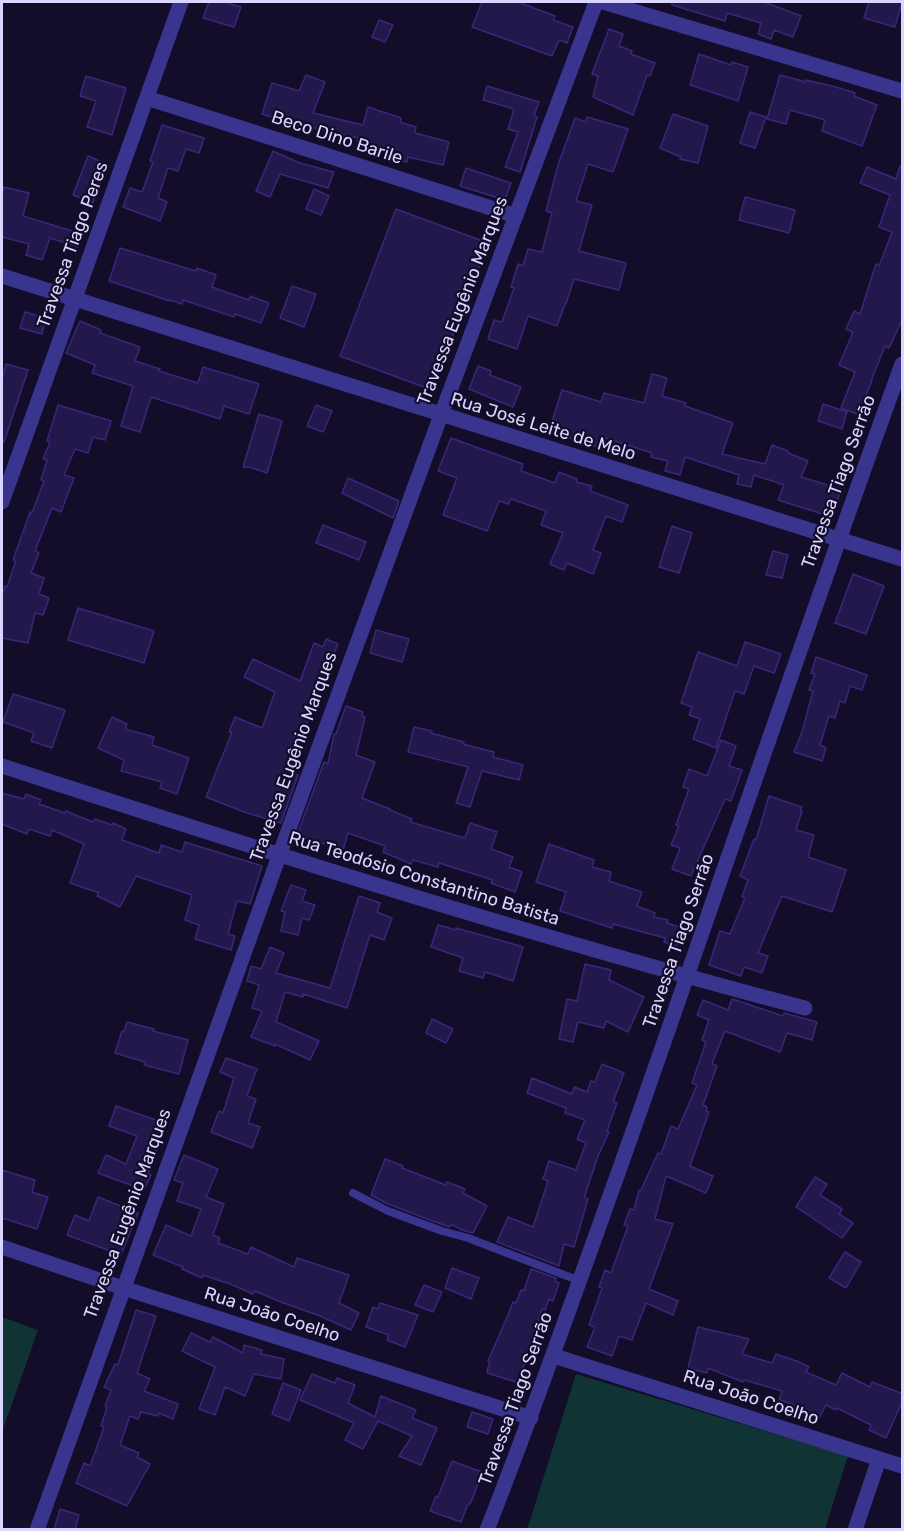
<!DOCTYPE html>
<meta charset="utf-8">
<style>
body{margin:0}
#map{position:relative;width:904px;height:1531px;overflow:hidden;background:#130d29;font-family:Rubik,sans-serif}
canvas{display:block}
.frame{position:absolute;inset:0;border:3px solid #dbd6ff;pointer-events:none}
</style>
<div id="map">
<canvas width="904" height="1531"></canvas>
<div class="frame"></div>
</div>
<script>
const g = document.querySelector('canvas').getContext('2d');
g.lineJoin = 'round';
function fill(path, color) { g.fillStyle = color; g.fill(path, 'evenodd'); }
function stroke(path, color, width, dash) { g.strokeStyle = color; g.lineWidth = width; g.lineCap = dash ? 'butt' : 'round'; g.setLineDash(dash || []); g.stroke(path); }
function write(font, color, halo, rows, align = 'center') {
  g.font = font + ' Rubik,sans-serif'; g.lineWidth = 4.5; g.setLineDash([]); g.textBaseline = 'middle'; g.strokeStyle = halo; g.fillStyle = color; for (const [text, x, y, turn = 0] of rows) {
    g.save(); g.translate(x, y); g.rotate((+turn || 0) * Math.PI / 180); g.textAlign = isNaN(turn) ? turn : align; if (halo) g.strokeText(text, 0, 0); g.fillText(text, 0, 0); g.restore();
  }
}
const green = new Path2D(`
 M2,1317L38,1330L2,1432Z
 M576,1374L848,1456L825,1529L527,1530Z`);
const building = new Path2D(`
 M209,2H224L241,7L234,27L203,18Z
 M482,2H518L555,16L553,20L573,27L567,43L559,40L552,56L472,27Z
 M672,2H764L801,16L793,37L774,30L771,39L758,34L761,23L727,13L725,21L672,5Z
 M869,2H902L895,27L864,18Z
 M379,20L393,25L385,42L372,37Z
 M609,29L623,34L619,46L632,51L631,54L655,63L650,76L647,75L633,115L593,97L598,76L592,74Z
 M699,54L731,65L732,62L748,67L738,101L690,85Z
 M306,75L325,82L313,113L363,125L368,107L401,118L400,122L416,127L415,133L449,142L443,165L408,157L407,162L394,159L395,155L357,142L358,138L305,126L304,127L286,120V122L262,114L272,83L299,91Z
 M780,75L806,82V80L836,87L855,93L854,96L877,105L862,146L822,131L825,120L790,110L786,124L767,119Z
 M86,76L126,88L112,135L87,127L96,101L80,96Z
 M487,86L539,102L534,116L537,117L520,172L505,167L518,132L508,129L514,109L483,100Z
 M750,112L766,117L755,148L740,143Z
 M673,114L708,126L698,163L680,159L681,157L660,148Z
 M587,117L628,129L613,172L588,164L576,201L592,205L579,251L626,263L619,290L574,279L566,304H565L557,326L528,316L517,349L488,339L494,320L502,322L514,288L511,287L518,264L523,266L528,249L542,252L552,213L546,211L558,165L575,118L586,122Z
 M162,125L204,138L199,153L186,149L178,171L168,168L158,198L167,202L160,221L123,207L130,188L142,192L153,162L150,161Z
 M273,151L300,163L334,172L328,188L280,174L270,197L256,191Z
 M88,156L107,164L93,203L73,195Z
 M900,166L903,167V318L889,348L885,346L871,381H872L865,398L869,399L862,416L841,408L855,372L839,365L853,332L846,329L854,311L860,314L876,264L879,266L892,232L879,227L890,195L860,183L867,167L896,179Z
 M466,168L511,183L505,200L460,186Z
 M4,187L29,193L23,216L82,234L78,247L50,238L42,260L26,255L29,244L2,237V195Z
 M314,189L329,196L321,215L306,209Z
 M745,197L795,210L789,233L739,220Z
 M396,209L488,243L432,390L340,356Z
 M120,248L196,271L197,268L216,275L212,287L249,300L250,296L269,303L261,323L235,314L234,317L183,300L182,304L170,300V301L109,281Z
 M292,286L316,294L304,327L280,318Z
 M25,312L46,318L42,334L20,328Z
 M80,321L101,330L100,333L140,347L135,361L160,369L159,371L198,383L203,367L259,384L249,414L224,406L220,419L151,397L140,432L121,426L133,386L92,373L95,365L66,353Z
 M6,364L28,370L4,442H2V380Z
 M478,366L491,371L490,375L521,387L513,407L469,389Z
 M652,374L667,378L662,396L686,403L685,406L733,423L722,454L765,464L772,445L788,451V453L808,461L801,477L841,489L832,517L778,500L784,485L754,475L751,487L737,484L739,475L685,457L680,475L665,471L668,461L651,457L652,453L606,438L603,449L549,431L562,390L601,402L604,393L644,403Z
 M823,404L847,412L842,429L818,421Z
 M58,405L111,421L105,440L93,437L88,453L75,449L64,475L74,478L61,512L52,508L35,551L39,553L31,573L44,578L39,594L49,598L43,615L35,613L28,643L2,638V595L5,586L7,587L16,560H13L30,512L32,513L44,481L41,480L47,460L43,459L50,442L47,441Z
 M316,405L332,411L323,432L307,426Z
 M259,414L282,421L267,473L249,467H243Z
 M451,438L523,464L521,471L555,483L559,472L577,479L576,482L592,486L590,491L628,505L622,522L606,516L593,550L601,553L593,574L567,563L564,570L550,564L563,533L541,525L546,511L511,499L508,504L499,501L487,531L443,515L457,478L438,471Z
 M348,478L399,501L393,518L342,493Z
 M323,525L366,542L359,560L316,543Z
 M672,526L692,533L679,573L659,567Z
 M773,551L788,555L782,578L766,575Z
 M853,574L884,586L866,634L835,623Z
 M78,608L154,631L144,663L68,640Z
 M376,630L409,639L402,662L370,653Z
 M326,639L338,644L321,684H323L315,705H314L289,772L298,775L281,823L244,812L206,797L232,732H229L235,717L262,728L275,692L244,677L253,659L300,681L314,643L323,647Z
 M745,642L781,654L774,673L754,666L744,694L735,691L716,748L693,739L700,719L689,715L692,707L681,703L698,652L737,666Z
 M816,657L867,675L862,690L850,686L845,703L840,701L835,718L829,716L820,745L826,748L822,761L794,752L802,732L813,691L809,690L815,674L811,673Z
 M13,694L65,710L52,748L31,741L34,733L3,722Z
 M346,706L363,712L362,716L365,717L356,755L375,762L362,798L390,809V810L412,819L410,822L465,838L470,823L497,832L491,849L513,857L509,867L522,872L515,892L491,883L493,880L439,863L438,867L413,860L411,864L383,852L385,846L348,833L343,850L297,835L324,762L328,764L334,734H336Z
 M112,717L127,724L125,729L154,737L152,745L189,758L177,794L160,788L162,782L121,771L124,760L98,748Z
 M414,727L432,731L431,733L464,742L463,744L494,752L493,757L523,765L519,780L482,771L470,807L456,803L468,767L408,752Z
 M721,740L736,746L729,766L742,770L731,801L725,799L691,876L672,869L680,848L671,845L679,826L676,825L689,789L683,787L689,769L707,776Z
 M2,793L24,799L26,794L41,800L39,804L65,813L66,811L93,822L95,819L112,825L113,823L126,829L122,840L159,853L161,845L182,852L185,842L262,866L250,904L237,901L228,934L235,936L231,950L195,939L199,925L185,920L192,895L136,876L120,907L97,896L99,893L70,883L84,844L52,830L50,836L29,829L27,834L2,824Z
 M769,796L802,807L800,810L802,811L796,830L814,835L808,857L846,870L832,912L782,896L758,953L768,956L762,973L744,967L741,976L709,965L720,931L730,934L745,898L742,897L748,880L740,876L754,839L756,840Z
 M549,844L594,860L592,867L611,872L609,881L642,892L637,906L655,913L654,917L668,920L667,923L682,928L677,946L664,942L665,938L613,924L612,928L560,911L566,892L536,882Z
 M291,885L306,890L302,901L315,905L309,920L302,918L298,935L281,931L285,912L281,911Z
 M359,896L380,903L377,912L392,918L384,940L370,935L347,1008L303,994V997L285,992L276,1022L319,1041L310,1060L275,1044V1046L251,1037L262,1011L252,1008L259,985L247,981L251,966L261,969L270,947L284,953L276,973L330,988Z
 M438,925L456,930V928L492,938L523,947L513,981L485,972L483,978L459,971L463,958L431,947Z
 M585,964L611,970L609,980L644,997L628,1032L606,1021L604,1028L578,1022L573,1042L559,1039L567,999L577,1001Z
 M732,999L783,1016L784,1013L817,1022L812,1040L787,1033L780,1052L725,1031L712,1064L717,1066L703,1105L707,1107L706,1111L709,1112L690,1166L713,1176L706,1193L666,1176L655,1219L673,1224L649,1289L678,1301L673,1315L646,1303L632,1340L619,1336L612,1356L587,1347L595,1327L589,1325L602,1288L599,1287L605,1270L611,1273L628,1226L624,1225L630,1209L634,1210L639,1190H641L658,1153L661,1154L671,1126L678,1129L697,1085L692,1083L706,1042L702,1040L709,1020L697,1015L703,1000L728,1010Z
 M432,1019L453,1029L446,1043L426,1033Z
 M127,1022L154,1029L153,1031L188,1040L179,1074L144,1065L145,1062L115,1053L122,1031H124Z
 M226,1058L257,1069L247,1096L256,1099L248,1123L260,1127L252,1148L211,1132L219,1111L223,1113L234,1078L220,1072Z
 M602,1064L624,1073L613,1102L617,1103L607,1131L609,1132L598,1156L584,1198L588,1199L574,1247L564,1244L559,1266L497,1242L508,1217L533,1227L548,1181L543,1179L549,1161L576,1170L586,1143L577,1139L585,1120L565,1113L566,1108L527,1093L532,1078L572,1094L574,1087L587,1092L591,1081L595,1082Z
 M116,1106L164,1123L156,1145L158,1146L148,1174L151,1175L144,1190L98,1173L106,1155L126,1164L137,1136L109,1126Z
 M184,1155L218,1169L206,1197L224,1204L213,1235L220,1238L218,1243L248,1254L251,1247L294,1267L297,1258L349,1275L339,1303L359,1313L351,1330L320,1316L281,1302L255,1291L253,1294L226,1282V1283L203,1275L202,1278L182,1269L183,1267L153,1255L166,1225L191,1236L201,1209L177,1201L183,1183L174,1180Z
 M385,1159L403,1166L402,1168L446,1185L447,1182L465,1189L463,1193L487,1206L473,1233L462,1230L451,1224L450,1227L427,1219L386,1203L371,1195Z
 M2,1170L35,1180L32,1192L48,1197L37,1229L2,1218Z
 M815,1177L827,1184L820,1195L842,1209L839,1214L853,1223L842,1238L796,1207Z
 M98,1197L138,1213L121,1255L67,1235L75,1215L89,1221Z
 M845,1252L861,1262L846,1288L829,1278Z
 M452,1268L479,1278L471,1299L445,1288Z
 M531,1269L556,1278L555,1281L559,1283L553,1301L549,1299L545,1310L542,1309L534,1335L538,1337L530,1355L527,1354L519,1383L487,1373L488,1370H487L490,1362L488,1361L508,1315L513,1302L516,1303L521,1290L524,1291Z
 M424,1285L442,1292L433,1312L415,1305Z
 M380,1303L418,1315L405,1347L387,1340L389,1335L366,1327L373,1307L378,1309Z
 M136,1310L156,1316L137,1373L150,1379L144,1391L178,1404L173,1419L159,1413L158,1416L141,1412L138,1419L130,1416L120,1445L139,1453L137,1457L150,1464L127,1506L76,1483L84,1463L90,1466L104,1427L101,1426L107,1407L105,1406L111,1390L104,1387L115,1364L118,1365Z
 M698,1327L749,1339L742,1354L772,1363L776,1354L799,1362L809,1367L806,1372L836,1385L842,1373L870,1387L872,1382L903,1394V1400L886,1438L869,1430L871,1425L837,1408L836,1410L826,1405L820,1417L779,1399L782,1391L744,1380L743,1382L708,1368L707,1373L688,1368Z
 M191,1333L210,1342L213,1337L243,1353L244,1345L262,1350L261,1354L284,1359L281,1379L254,1374L245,1396L225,1387L215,1415L199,1409L215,1367L182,1351Z
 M312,1374L335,1383L337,1378L355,1385L348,1403L375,1417L381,1396L416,1410L412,1418L437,1428L421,1465L399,1456L412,1436L378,1421L363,1449L345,1440L354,1423L300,1400Z
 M283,1383L301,1390L289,1421L272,1414Z
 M472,1412L493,1419L488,1434L467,1427Z
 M452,1461L482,1472L475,1492L470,1504H468L461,1522L430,1511L436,1496L438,1497Z
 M60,1509L79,1515L75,1530H54Z`);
const service = new Path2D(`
 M353,1193L388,1211L442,1231L468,1238L580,1281`);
const minor = new Path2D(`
 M603,2L902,91
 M147,98L516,216
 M2,276L902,559
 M2,502L181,2
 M2,766C267,852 534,937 805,1008
 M2,1247L123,1288L531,1418
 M554,1356L902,1466
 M37,1530L279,856L441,415L596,2
 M487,1530C535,1408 578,1285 622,1162C716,896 805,629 902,364
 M855,1530L879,1459`);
const streetNames = [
 ["Beco Dino Barile",337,138,18],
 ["Travessa Tiago Peres",73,245,-70],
 ["Travessa Eugênio Marques",463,301,-69],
 ["Rua José Leite de Melo",543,427,17],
 ["Travessa Tiago Serrão",839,482,-70],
 ["Travessa Eugênio Marques",294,757,-70],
 ["Rua Teodósio Constantino Batista",424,879,17],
 ["Travessa Tiago Serrão",679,941,-71],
 ["Travessa Eugênio Marques",128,1214,-70],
 ["Rua João Coelho",272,1315,18],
 ["Rua João Coelho",751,1398,18],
 ["Travessa Tiago Serrão",516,1399,-70]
];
fill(green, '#103433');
fill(building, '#23184c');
stroke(building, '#39277a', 1.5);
stroke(service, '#39348d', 8);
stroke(minor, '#39348d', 15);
write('18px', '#dbd6ff', '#130d29', streetNames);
</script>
